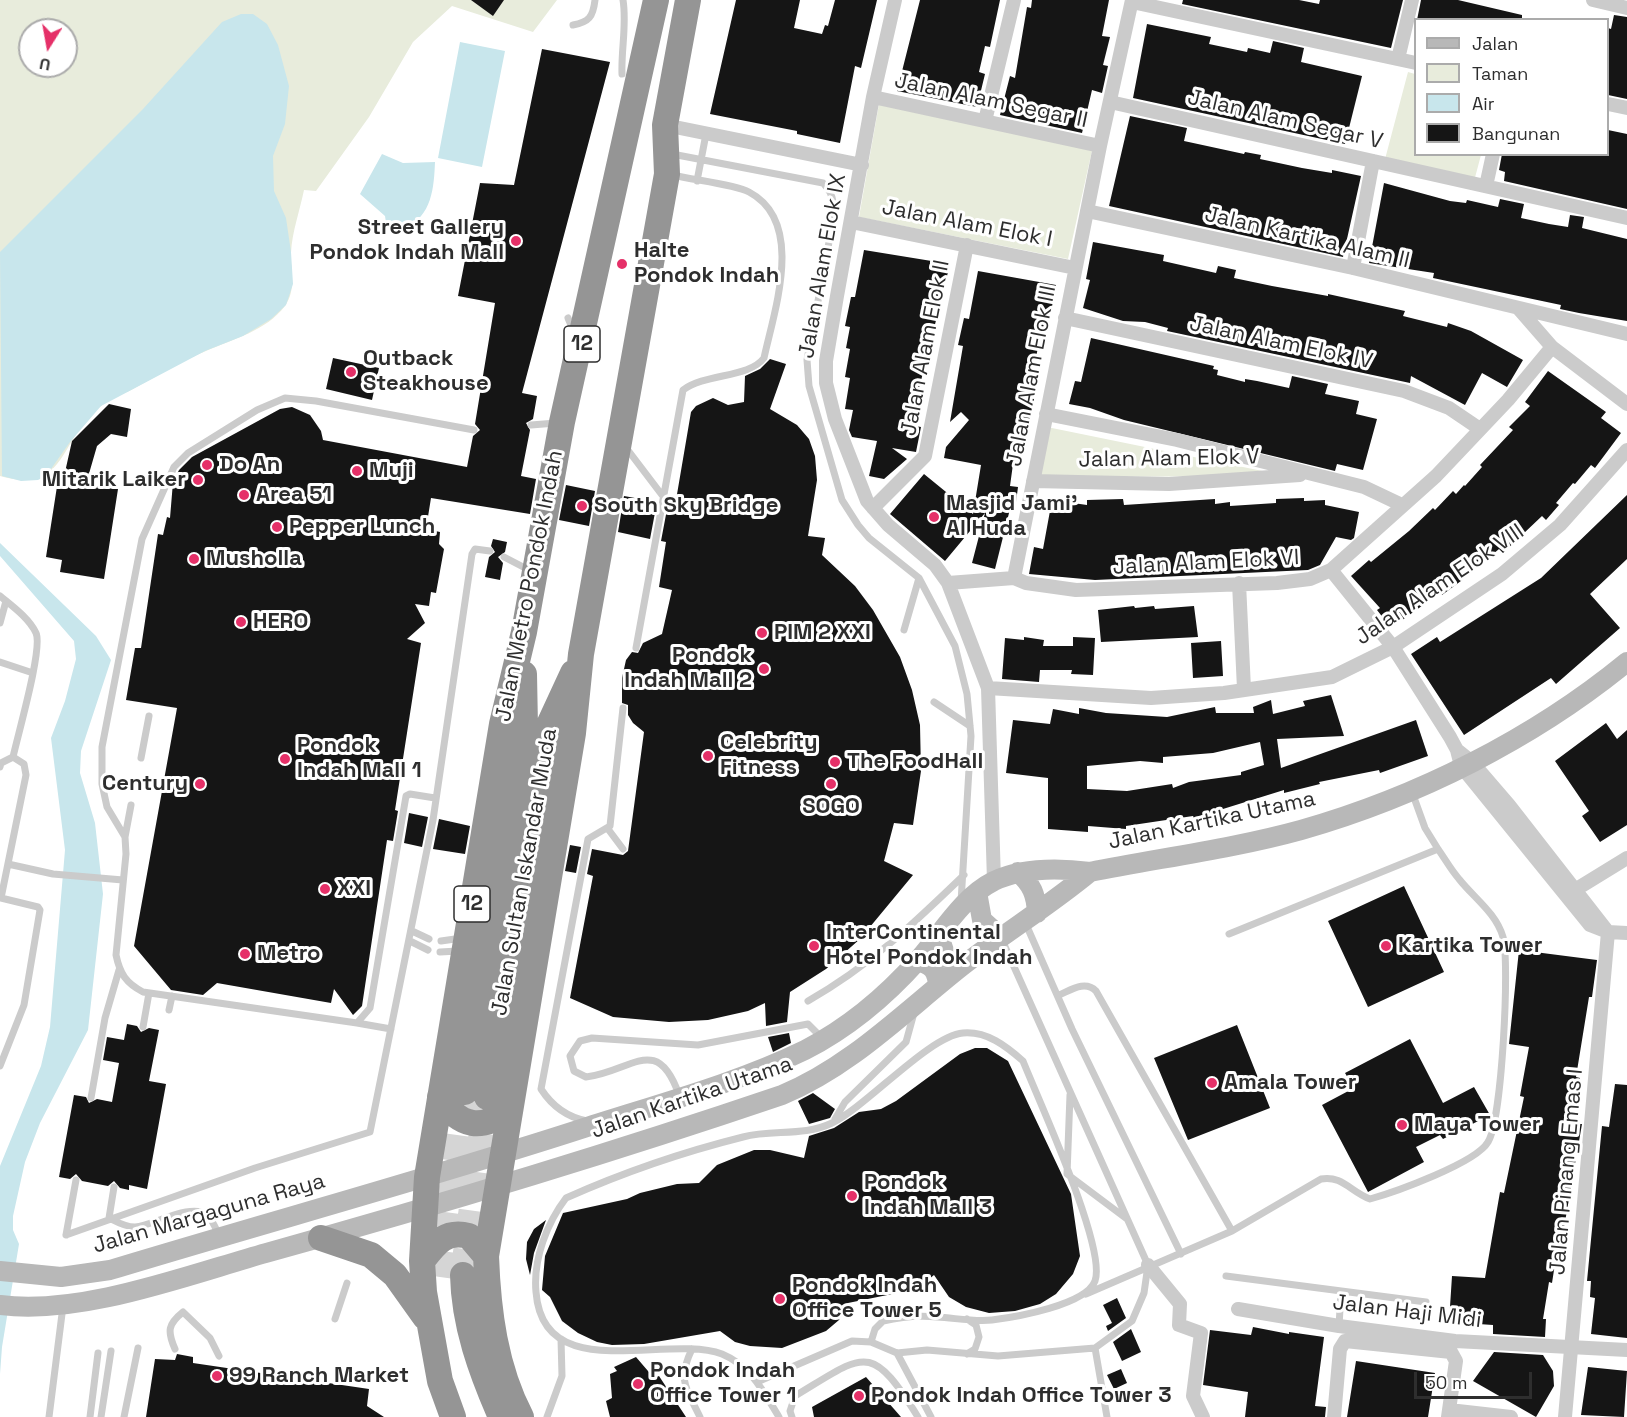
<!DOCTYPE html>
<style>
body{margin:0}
#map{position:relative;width:1627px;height:1417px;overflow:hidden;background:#fff;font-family:"Space Grotesk",sans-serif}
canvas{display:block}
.legend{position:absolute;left:1414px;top:18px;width:195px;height:138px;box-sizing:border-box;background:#fff;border:2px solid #ababab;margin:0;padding:8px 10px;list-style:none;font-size:18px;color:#2e2e2e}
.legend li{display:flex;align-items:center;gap:12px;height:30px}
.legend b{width:30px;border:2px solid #ababab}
.north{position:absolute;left:18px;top:18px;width:60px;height:60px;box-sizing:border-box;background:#fff;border:2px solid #ababab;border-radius:50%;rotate:191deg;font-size:16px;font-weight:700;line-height:24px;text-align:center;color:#2e2e2e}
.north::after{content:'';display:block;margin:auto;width:21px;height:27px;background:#e53068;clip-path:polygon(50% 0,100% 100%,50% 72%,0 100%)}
.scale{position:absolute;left:1414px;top:1372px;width:118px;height:27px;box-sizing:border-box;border:3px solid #2e2e2e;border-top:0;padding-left:8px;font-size:18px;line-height:21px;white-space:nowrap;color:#2e2e2e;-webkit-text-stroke:4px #fff;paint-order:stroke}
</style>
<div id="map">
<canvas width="1627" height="1417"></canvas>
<ul class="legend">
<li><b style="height:8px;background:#b8b8b8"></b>Jalan</li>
<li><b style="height:16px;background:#e8ecdc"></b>Taman</li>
<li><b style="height:16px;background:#c8e6ec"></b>Air</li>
<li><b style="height:16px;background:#151515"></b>Bangunan</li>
</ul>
<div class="north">U</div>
<div class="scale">50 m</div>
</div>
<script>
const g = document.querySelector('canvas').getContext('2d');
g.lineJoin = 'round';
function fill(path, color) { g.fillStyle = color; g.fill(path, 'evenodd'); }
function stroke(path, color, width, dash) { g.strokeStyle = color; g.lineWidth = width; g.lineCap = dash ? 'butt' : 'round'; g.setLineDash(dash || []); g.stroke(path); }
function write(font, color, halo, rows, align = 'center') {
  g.font = font + ' "Space Grotesk",sans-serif'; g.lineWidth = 6; g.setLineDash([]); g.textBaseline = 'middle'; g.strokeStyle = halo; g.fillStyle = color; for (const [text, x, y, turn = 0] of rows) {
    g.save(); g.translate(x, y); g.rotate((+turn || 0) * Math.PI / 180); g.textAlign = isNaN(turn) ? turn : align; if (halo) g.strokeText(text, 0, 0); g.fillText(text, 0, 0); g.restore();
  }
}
const green = new Path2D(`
 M0,0H557L533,32L452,6L413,42L369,117L316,191L304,190C300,210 292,232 291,253C290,271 297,289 285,306C266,331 233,339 206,351C181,361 157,376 133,389C123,394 110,399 101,406C58,439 68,495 0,476ZM30,30H66V66H30Z
 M1408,72L1415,74L1416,154L1481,155L1473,185L1384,163Z
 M879,104L1093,146L1068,259L859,217Z
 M1047,427L1287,476L1040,477Z`);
const water = new Path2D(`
 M241,14H253L267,24L278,45L289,86L285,124L273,156L274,191L286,218L291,252L293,284L286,305L271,319L243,336L205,351L101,406L70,442L46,476L38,480L21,481L2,476L0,252L143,109L222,22Z
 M460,42L505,51L482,167L438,158Z
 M382,154L403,163L435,162C434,187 432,217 405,227C398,229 394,232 387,229L385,216L360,194Z
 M0,543L96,636L111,660L81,751L80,773L95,823L103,894L88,1030L40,1123L25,1162L13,1216V1230L19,1244L2,1347L0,1374V1166L41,1066L50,1027L65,850L51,738L65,701L76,659L74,641L0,556Z`);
const building = new Path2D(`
 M471,0H504L493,16Z
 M736,0H800L794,28L822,34L825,25L828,26L835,0H877L861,68L855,66L840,143L797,134V131L710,114Z
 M920,0H1000L990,47L985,46L979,72L985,74L977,107L897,91Z
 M1032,0H1109L1102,36L1110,37L1103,65L1108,66L1102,93L1092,90L1082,133L1000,115L1010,76L1015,78L1027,7L1031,8Z
 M1183,0H1299L1319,4L1320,0H1403L1391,48L1182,4Z
 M1421,0H1458L1522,15V20H1417Z
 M1614,15L1627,17V99L1608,95V28L1611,29Z
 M1147,24L1211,37L1209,44L1247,52L1248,48L1270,53L1273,41L1304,48L1301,62L1362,76L1345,144L1133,98Z
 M542,49L610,62L522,393L537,396L533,419L526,423L530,430L521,476L536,479L530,514L431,498L426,529L440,532L439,544L444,549L436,593L431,592L429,606L415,604L425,623L407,639L421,643L395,810L398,811L393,841L387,840L362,1006L353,1015L334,989L331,1003L217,983L203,995L171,990L134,946L177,708L126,700L135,648H141L158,534L163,535L167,517L170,518L173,482L179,470L192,457L280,409L292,407L310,415L321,431L323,440L467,467L473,436L480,430L475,424L495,303L458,296L480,183L514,185Z
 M1130,116L1187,128L1184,141L1244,154L1245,152L1261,155L1260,159L1302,168L1332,173V170L1361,176L1343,257L1109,206Z
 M1608,130L1627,134V209L1504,181L1505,172L1499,170L1502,154H1608Z
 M1384,183L1450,201L1466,203L1467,200L1498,207L1500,199L1524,204L1521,218L1549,224L1568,227L1570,215L1584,217L1582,228L1627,239V321L1579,313L1560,309L1561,305L1433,278L1434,273L1369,263Z
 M1093,242L1164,255L1163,261L1216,273L1218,266L1236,270L1234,278L1272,286L1328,296V294L1405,311L1403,316L1447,327L1448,323L1471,331L1523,360L1507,387L1482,373L1465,405L1411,376L1410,383L1167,331L1168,328L1145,322L1123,321L1083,308L1090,280L1086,279Z
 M864,250L950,264L910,425L921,427L916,452L892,448L907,459L884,479L869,476L877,441L852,437L849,430L853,410L845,409L850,378L845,377L850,349L846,348L850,327L845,326L851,297H855Z
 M978,271L1056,285L1047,333L1041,332L1028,398L1034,399L1024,444L1016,442L1010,486L1018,487L1015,510L1010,509L995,569L972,563L985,513L945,561L890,514L924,474L973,514L981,465L944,458L946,447L969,420L961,412L950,422L963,346L958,345L964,318L969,319Z
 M1091,338L1214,366L1213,369L1218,370L1217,375L1245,382V379L1257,381L1289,388L1292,376L1328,384L1325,394L1359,401L1356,414L1377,419L1363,470L1337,464L1335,471L1124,420L1090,408L1069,404L1075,381L1081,382Z
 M333,358L379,368L372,400L326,389Z
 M770,359L786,364L770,409L797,425L809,439L815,456L817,480L808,536L825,538L822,555L855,586L873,610L900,657L912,690L920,725L921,771L913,825L894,823L884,861L913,875L860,939L826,969L790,992L787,1022L766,1026L765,1003L748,1011L708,1020L669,1022L613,1017L570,998L593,876L587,874L592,849L623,855L628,851L644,732L633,723L628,715V705L622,703V678L626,660L632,652L638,653L643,643L662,634L672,590L659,587L666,542L661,541L668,504L675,506L691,412L696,406L713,398L728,405L744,402L745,376L760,369Z
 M1548,371L1606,412L1601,418L1621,433L1595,468L1591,465L1575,484L1573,483L1556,503L1559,505L1546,520L1542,516L1503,553L1499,549L1465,578L1442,595L1440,593L1391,628L1377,610L1380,608L1351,576L1369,560L1371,562L1409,531L1433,508L1435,510L1453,491L1456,494L1464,485L1465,486L1482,467L1480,465L1513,430L1509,427L1530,406L1525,402Z
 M109,404L131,409L127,437L111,434L97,446L86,484L118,489L104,579L60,572L62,560L46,557L58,480L63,481L72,441Z
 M566,485L595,491L589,526L559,520Z
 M1627,495V559L1590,594L1620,628L1556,684L1551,678L1464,735L1411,654L1437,637L1440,642L1541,578Z
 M624,496L657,502L650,539L618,532Z
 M1304,498V501L1325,500V505L1359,512L1354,538L1351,540L1336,537L1320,565L1308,570L1095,580L1029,574L1034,547L1043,549L1052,500L1087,505V500L1123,499L1124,505L1215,499V504L1230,502V506L1276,503V499Z
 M493,539L507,542L505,552L498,557L503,563L500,580L485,577L489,557L495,552L491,546Z
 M1134,606L1135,608L1154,606L1155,609L1194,606L1198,637L1101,642L1098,610Z
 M1024,637L1044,640L1043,646H1073V637L1095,638L1093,675L1071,674L1072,670H1040L1039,682L1002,679L1005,638L1024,640Z
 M1221,641L1223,676L1193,678L1191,643Z
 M1331,695L1344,736L1277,739L1281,768L1416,720L1428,756L1380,773L1379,770L1319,782L1320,784L1284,793V790L1194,818L1193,816L1126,826V829L1088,826V832L1048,829V778L1006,773L1013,720L1050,724L1053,709L1079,714V708L1106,713L1167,717L1215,707L1216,713H1254L1253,707L1271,700L1273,714L1305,706L1303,701ZM1260,742L1264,765L1241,772V775L1189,782L1173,788L1172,784L1127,791L1087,789V766L1140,761L1163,763V757L1213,753Z
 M1606,723L1617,739L1627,730V825L1600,842L1582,816L1589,811L1555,761Z
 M409,813L428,817L422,847L404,843Z
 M439,819L470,826L465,854L433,849Z
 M570,845L581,847L576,873L565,871Z
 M1404,886L1444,972L1368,1007L1328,921Z
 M1519,950L1597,960L1592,997H1589L1576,1077L1580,1078L1574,1112L1580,1113L1578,1124H1582L1561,1245L1558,1244L1552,1283L1549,1282L1543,1319H1546L1545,1337L1493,1334V1325L1449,1322L1452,1276L1485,1278L1500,1192L1504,1193L1524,1097L1520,1096L1529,1047L1509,1044Z
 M127,1024L137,1026L141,1032L149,1028L159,1030L149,1081L166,1084L147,1189L129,1185V1190L120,1188L114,1181L108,1186L82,1181L76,1174L70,1179L59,1177L74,1095L86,1097L89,1103L97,1099L112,1102L119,1063L103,1060L107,1037L124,1040Z
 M1237,1025L1270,1108L1188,1140L1154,1058Z
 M789,1033L791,1043L773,1052L768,1037Z
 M1410,1039L1443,1103L1474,1087L1490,1115L1443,1139L1440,1135L1416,1147L1424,1162L1368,1192L1322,1105L1354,1088L1345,1073Z
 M975,1048H987L1008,1061L1071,1194L1080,1256L1073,1274L1056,1294L1040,1304L1015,1311L989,1313L966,1307L949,1297L934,1275L917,1289L848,1303L839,1320L826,1331L782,1348L750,1346L735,1342L720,1331L644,1344L612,1345L597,1342L578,1333L562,1321L550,1297L542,1290L545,1256L563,1213L627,1199L640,1193L677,1184L699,1183L717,1165L754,1150H770L804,1158L809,1136L834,1128L859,1112L881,1109L896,1101L960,1054Z
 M1615,1084L1627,1085V1338L1591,1334L1595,1298L1590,1297L1591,1281H1587L1602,1126L1609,1127Z
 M813,1093L835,1109L830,1118L809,1124L798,1101Z
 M546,1220L534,1253L530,1275L526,1259L527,1242L534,1229Z
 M1117,1298L1126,1318L1108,1331L1106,1326L1112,1323L1103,1305Z
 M1253,1327L1289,1334V1332L1324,1337L1315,1406L1326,1407L1325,1417H1245L1248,1392L1203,1385L1210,1330L1251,1335Z
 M1131,1329L1141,1352L1122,1361L1113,1342Z
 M1494,1352L1543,1355L1553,1371L1554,1386L1536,1417L1473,1381Z
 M177,1354L193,1357V1363L369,1389L367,1406L384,1417H146L155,1359L175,1360Z
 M636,1357L654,1378L659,1376L686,1417H610L606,1401L612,1398L610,1374L617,1371L614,1367Z
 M1356,1361L1435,1373L1428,1417H1347Z
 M1588,1367L1627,1371L1624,1417L1581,1415Z
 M1121,1369L1127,1383L1114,1389L1107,1375Z
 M866,1377L901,1417H814L812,1407Z`);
const highwayTunnel = new Path2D(`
 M463,1275L486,1103
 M440,1277L464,1098`);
const lane = new Path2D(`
 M573,25C589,22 593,17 595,0
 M622,74C621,50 627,24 623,0
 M672,154L823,183C836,196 834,208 832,226L807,360L809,386L842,500L858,525L869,538L919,578L955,646L967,694L971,736L961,902
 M697,181L706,134
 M568,318L574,332
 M531,425L556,423
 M624,445L662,495
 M504,557L529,570
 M0,596C12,606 29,618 36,633C43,648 18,734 13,757
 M0,623L6,601
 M904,630L919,578
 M636,648L683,390C706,373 749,378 764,358C774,311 806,222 749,192C733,184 692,180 673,175
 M0,662L33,673
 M934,702L970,726
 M141,758L149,716
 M0,767L1,763L13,757L24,764L26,775L1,898L38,907L40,910L24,1005L0,1066
 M1412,792L1425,828L1438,849
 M435,798L410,794L406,796L370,1008L357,1023L143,992C126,983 120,974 116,955L126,854L125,837L107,807L102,784V747L142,539L174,467L188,453L257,410L285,398L316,401L474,430
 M608,829L623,849
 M125,837L131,805
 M8,864L53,874L123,880
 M1025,922L1072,1029L1181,1254
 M412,931L429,939
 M410,941L428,950
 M441,941L462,938
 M440,952L458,951
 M1059,995C1071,990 1085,980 1096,991L1232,1231L1321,1179C1342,1175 1351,1192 1370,1199C1395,1192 1476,1163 1488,1142C1502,1120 1510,962 1503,937C1496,913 1474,898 1459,879C1451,870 1445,859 1438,849L1229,934
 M808,1001C871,965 912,925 964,875
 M169,1010L172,996
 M357,1023L391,1029
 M143,1027L149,993
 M679,1095C657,1032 631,1072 586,1077L574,1071L570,1056L580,1041L592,1038L698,1045L808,1024L822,1038
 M1070,1095L1067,1174L1127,1219
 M91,1098L105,1018L119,970
 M835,1119L845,1102L906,1042L914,1013
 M587,1121C566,1117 552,1106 541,1089L588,839L610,826L623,708
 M109,1218C117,1222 125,1227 135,1227C153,1226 191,1202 207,1215C212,1219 216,1229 219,1235
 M109,1218L114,1187
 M66,1235L255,1168L370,1132L433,820L472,554L475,549L490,551
 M66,1235L76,1180
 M1226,1276L1426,1302
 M1086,1294L1232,1231
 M335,1319L347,1283
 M1339,1326L1341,1292
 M1095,1348L1107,1417
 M175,1349C167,1331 168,1324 183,1312L210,1338L219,1356
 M692,1349C677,1380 686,1388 700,1417
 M897,1353L931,1417
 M967,1354L975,1349L979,1337L976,1325L967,1319
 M757,1382L852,1341L871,1342L897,1353L927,1350L998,1356L1095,1348L1132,1321L1144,1293L1148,1265L1002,940
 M49,1417L63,1306
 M90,1417L98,1353
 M101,1417L111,1351
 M124,1417L138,1348
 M547,1417L562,1376L561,1339
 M779,1417C763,1391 751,1366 722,1354C667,1333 543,1387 536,1292C533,1259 547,1223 566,1198C622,1173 683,1152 743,1137C773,1129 803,1137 832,1123C867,1106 929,1036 963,1033C987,1031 1006,1046 1023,1061C1038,1099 1107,1248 1095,1281C1086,1305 1016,1317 992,1320C974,1322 955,1318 937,1317C919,1315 900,1317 883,1321L875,1329L871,1342
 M792,1417L790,1411L795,1396C865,1354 870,1340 918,1417`);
const street = new Path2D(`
 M895,0L873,97L837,296L826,361V383L835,419L867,501L888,525L935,565L948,583L988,688L994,881
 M1593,0L1627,8
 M1132,2L1416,63
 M1398,59L1412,0
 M873,97L1100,146
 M1110,102L1627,218
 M1608,104L1627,108
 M985,121L1014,0
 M665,125L862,165
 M1486,186L1493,154
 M1087,211L1353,268L1627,334
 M851,222L1075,268
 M1353,268L1373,161
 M1518,308L1552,347L1627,404
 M1065,318L1404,391L1449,408L1480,429
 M1046,414L1177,440L1364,487L1402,505
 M1033,481L1169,484L1300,475
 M873,508L925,456L967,245
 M1331,570L1393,647L1450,737L1457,750L1461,766L1590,925L1608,932L1627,933
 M1014,578L1100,146L1132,0
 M948,583L1014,578L1026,583L1076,590L1277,583L1310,579L1331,570L1436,476L1508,400L1552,347
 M1239,583L1244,689
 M988,688L1151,698L1224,693L1332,677L1393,647L1502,574L1560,525L1627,450
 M1457,750L1472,762L1509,805L1608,932L1565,1417
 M1570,893L1627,858
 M1148,1265L1180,1304L1179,1325L1201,1333L1193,1396L1203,1417
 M1238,1309L1339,1326L1455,1341L1627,1350
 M1449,1410L1511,1417
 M1334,1417L1340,1349L1345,1341L1451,1352L1456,1361L1448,1417`);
const secondary = new Path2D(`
 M1018,872C1032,885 1036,894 1037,913
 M977,892L982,920L1001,937
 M939,936L946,957L961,967
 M917,961C932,965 937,970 938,986
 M0,1271L61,1277L110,1270C268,1222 427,1179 584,1128C658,1104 735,1084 805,1050C848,1028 887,995 919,959C942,933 962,897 994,881C1024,867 1059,868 1090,872C1160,858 1232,849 1301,830C1417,797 1533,739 1627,662
 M0,1305C80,1316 188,1275 266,1253C439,1205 611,1153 782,1095C850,1067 903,1013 961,967C1003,934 1049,906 1090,872`);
const highway = new Path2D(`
 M465,1092L525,727L524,674
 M440,1097C460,1128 482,1131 510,1109
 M487,1097L548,727L573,673
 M321,1238L371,1255L395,1275L425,1317
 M422,1261C436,1243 445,1230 469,1236L486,1256
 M463,1275C464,1325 481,1371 501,1417
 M453,1417L440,1381L424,1292L422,1261L427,1177L502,724L524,632L562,422L656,0
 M521,1417C495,1367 488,1311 486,1256L573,733L581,654L667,174L665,125L688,0`);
const markers = [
 [516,241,6,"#e53068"],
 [622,264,6,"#e53068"],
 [351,372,6,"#e53068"],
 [207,465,6,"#e53068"],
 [357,471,6,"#e53068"],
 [198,480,6,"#e53068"],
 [244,495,6,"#e53068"],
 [582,506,6,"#e53068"],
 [934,517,6,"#e53068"],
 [277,527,6,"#e53068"],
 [194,559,6,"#e53068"],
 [241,622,6,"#e53068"],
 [762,633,6,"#e53068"],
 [764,669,6,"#e53068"],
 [708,756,6,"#e53068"],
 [285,759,6,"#e53068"],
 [835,762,6,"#e53068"],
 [200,784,6,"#e53068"],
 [831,784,6,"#e53068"],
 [325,889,6,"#e53068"],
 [814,946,6,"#e53068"],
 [1386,946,6,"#e53068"],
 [245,954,6,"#e53068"],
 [1212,1083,6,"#e53068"],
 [1402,1125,6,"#e53068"],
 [852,1196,6,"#e53068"],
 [780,1299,6,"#e53068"],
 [217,1376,6,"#e53068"],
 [638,1384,6,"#e53068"],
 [859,1396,6,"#e53068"]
];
const shields = [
 [582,344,36],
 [472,904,36]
];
const shieldNames = [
 ["12",582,344],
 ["12",472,904]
];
const streetNames = [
 ["Jalan Alam Segar II",991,101,12],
 ["Jalan Alam Segar V",1285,120,13],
 ["Jalan Alam Elok I",967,224,11],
 ["Jalan Kartika Alam II",1307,238,13],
 ["Jalan Alam Elok IX",823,266,-80],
 ["Jalan Alam Elok IV",1281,343,12],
 ["Jalan Alam Elok II",926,348,-79],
 ["Jalan Alam Elok III",1032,376,-79],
 ["Jalan Alam Elok V",1169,459,-1],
 ["Jalan Alam Elok VI",1206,563,-3],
 ["Jalan Alam Elok VIII",1440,585,-34],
 ["Jalan Metro Pondok Indah",530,586,-79],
 ["Jalan Kartika Utama",1212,821,-12],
 ["Jalan Sultan Iskandar Muda",525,872,-80],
 ["Jalan Kartika Utama",692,1098,-19],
 ["Jalan Pinang Emas I",1567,1172,-85],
 ["Jalan Margaguna Raya",209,1214,-16],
 ["Jalan Haji Midi",1407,1312,7]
];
const poiNames = [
 ["Street Gallery",504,228,"right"],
 ["Pondok Indah Mall",504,253,"right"],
 ["Halte",634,251],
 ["Pondok Indah",634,276],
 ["Outback",363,359],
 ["Steakhouse",363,384],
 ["Do An",219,465],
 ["Muji",369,471],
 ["Mitarik Laiker",186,480,"right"],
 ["Area 51",256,495],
 ["Masjid Jami'",946,504],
 ["Al Huda",946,529],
 ["South Sky Bridge",594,506],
 ["Pepper Lunch",289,527],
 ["Musholla",206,559],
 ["HERO",253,622],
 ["PIM 2 XXI",774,633],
 ["Pondok",752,656,"right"],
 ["Indah Mall 2",752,681,"right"],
 ["Celebrity",720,743],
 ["Fitness",720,768],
 ["Pondok",297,746],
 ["Indah Mall 1",297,771],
 ["The FoodHall",847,762],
 ["Century",188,784,"right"],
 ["SOGO",831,807,"center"],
 ["XXI",337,889],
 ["InterContinental",826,933],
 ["Hotel Pondok Indah",826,958],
 ["Kartika Tower",1398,946],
 ["Metro",257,954],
 ["Amala Tower",1224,1083],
 ["Maya Tower",1414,1125],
 ["Pondok",864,1183],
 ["Indah Mall 3",864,1208],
 ["Pondok Indah",792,1286],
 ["Office Tower 5",792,1311],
 ["Pondok Indah",650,1371],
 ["Office Tower 1",650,1396],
 ["99 Ranch Market",229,1376],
 ["Pondok Indah Office Tower 3",871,1396]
];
fill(green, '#e8ecdc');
fill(water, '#c8e6ec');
fill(building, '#151515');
stroke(highwayTunnel, '#d5d5d5', 26, [26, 13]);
stroke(lane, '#cbcbcb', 7);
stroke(street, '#cbcbcb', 14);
stroke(secondary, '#b8b8b8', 20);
stroke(highway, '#959595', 26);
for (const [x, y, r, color] of markers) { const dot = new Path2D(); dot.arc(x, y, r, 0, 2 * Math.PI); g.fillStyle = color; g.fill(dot); stroke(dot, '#fff', 2); }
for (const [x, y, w] of shields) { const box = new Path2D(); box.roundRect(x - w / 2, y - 18, w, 36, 4.5); g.fillStyle = '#fff'; g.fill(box); stroke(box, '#2e2e2e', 1.5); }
write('bold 21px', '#2e2e2e', null, shieldNames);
write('22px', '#2e2e2e', '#fff', streetNames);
write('bold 22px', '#2e2e2e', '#fff', poiNames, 'left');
</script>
